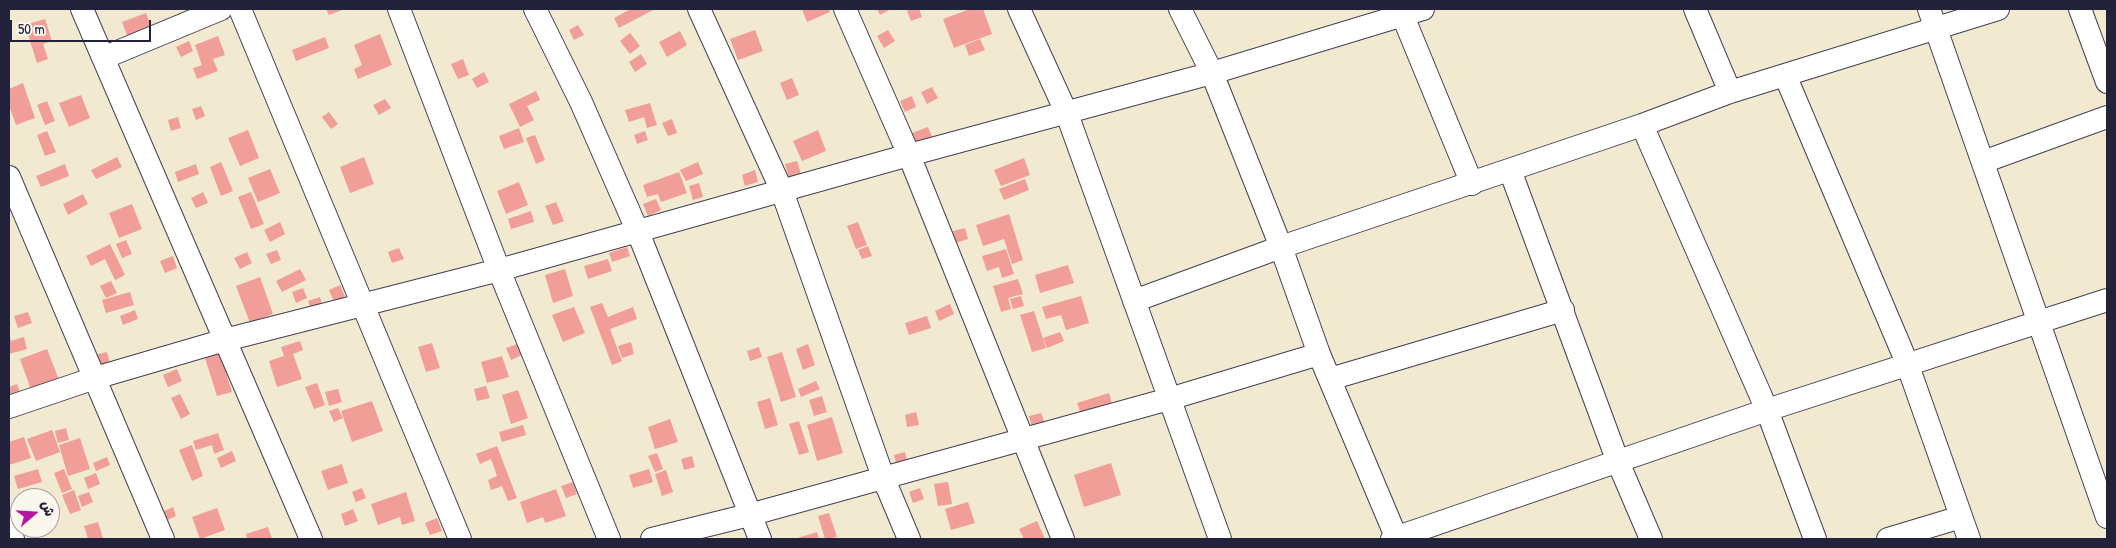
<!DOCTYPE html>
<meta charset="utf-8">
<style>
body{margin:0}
#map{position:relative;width:2116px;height:548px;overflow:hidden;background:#f2e9d1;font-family:"Patrick Hand","Playpen Sans Arabic",sans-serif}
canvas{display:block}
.frame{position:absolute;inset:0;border:10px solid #22223b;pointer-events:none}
.north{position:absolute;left:10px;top:488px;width:50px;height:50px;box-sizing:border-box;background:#fbf7ec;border:1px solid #a4a2a5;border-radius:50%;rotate:71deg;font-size:14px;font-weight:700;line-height:20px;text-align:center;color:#22223b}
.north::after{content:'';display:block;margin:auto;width:18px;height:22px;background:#b5179e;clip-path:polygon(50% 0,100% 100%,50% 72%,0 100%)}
.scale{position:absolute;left:10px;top:20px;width:141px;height:22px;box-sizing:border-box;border:2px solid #22223b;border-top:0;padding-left:6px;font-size:15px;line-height:18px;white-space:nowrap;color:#22223b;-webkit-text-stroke:4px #fbf7ec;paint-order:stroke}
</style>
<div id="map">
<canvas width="2116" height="548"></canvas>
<div class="frame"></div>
<div class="north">ش</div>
<div class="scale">50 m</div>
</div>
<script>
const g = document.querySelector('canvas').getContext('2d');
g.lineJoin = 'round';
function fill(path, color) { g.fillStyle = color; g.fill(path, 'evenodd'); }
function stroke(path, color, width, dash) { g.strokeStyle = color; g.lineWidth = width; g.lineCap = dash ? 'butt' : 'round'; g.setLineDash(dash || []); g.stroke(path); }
const building = new Path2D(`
 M326,9H345L329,15Z
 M631,9H655L619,28L614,18Z
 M802,9H829L830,12L807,22Z
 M877,9H891L880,15Z
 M912,9H919L922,17L911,21L907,11Z
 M970,9H983L992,34L954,48L943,19Z
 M146,13L158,45L134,54L122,22Z
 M45,19L52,41L43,44L48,59L37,63L25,25Z
 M578,25L584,35L574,40L569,30Z
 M755,30L763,51L738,60L730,39Z
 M888,30L895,41L884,48L877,36Z
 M680,31L687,45L667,57L659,42Z
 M630,33L640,46L630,54L620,41Z
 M380,34L392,65L358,79L354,69L362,65L354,45Z
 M218,36L225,55L213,59L218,71L197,79L193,68L202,65L195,45Z
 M325,37L329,48L296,61L292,50Z
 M980,39L985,50L969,56L965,45Z
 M189,41L193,51L181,57L176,47Z
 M641,54L647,64L635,72L629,62Z
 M463,59L469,75L458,79L451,64Z
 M484,72L489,82L477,88L472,79Z
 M792,78L799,95L787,100L780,83Z
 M23,83L35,118L16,125L9,106V89Z
 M932,87L938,98L927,104L921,92Z
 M536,91L540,100L527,106L534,120L520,127L509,104Z
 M81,95L90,118L69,127L59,103Z
 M912,96L916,107L905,112L900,101Z
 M385,99L391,108L379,115L373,105Z
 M47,101L55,121L45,125L37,105Z
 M650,103L657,125L647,128L644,117L629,122L625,110Z
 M201,106L205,116L196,120L192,109Z
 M329,112L338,124L331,129L322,117Z
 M178,117L181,128L171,131L168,120Z
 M672,119L677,133L668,136L662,123Z
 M928,127L935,144L915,151L909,134Z
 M519,128L524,142L504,149L499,136Z
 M248,130L259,158L240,166L228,138Z
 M818,130L826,151L802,161L793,141Z
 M47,131L56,152L45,156L37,135Z
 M645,131L648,140L637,144L634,135Z
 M535,135L545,160L536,164L526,138Z
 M117,157L122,167L96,179L91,170Z
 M364,157L374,184L350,193L340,167Z
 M1024,158L1030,175L1001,186L994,170Z
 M797,161L801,174L789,178L785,164Z
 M221,162L233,191L221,196L210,167Z
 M698,162L703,174L686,181L680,170Z
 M65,164L69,176L41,187L36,176Z
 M196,164L199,174L178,182L175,172Z
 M270,169L280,193L258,202L248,178Z
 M755,170L758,182L745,186L742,175Z
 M679,172L687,193L661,202L658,194L647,197L643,185Z
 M1025,179L1029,190L1004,200L999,189Z
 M519,182L528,205L506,214L497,191Z
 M699,183L703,197L693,200L689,186Z
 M203,192L208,203L196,208L191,198Z
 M251,192L264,224L251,229L238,197Z
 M83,194L88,204L68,215L63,204Z
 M656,199L661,210L648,216L643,204Z
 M556,202L564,221L553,225L545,206Z
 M132,204L142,229L119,238L109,213Z
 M531,211L534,222L511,229L508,219Z
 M1009,214L1023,260L1012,264L1004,239L983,246L976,225Z
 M280,222L285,234L270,242L264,230Z
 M858,222L867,245L856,249L847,226Z
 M965,228L968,239L956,243L953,231Z
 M126,240L132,254L122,258L116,244Z
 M110,244L125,275L115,280L105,259L91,266L86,256Z
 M868,246L872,256L862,259L858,250Z
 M627,247L630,256L612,262L609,253Z
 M399,248L404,259L392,263L388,252Z
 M1006,249L1014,274L1002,278L999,267L987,271L982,256Z
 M277,250L281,260L271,264L266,254Z
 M247,252L252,263L240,269L234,258Z
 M173,256L177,268L165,273L160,261Z
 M608,259L612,271L588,279L584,266Z
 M1068,265L1074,283L1040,293L1035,275Z
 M300,269L306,280L282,292L276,281Z
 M565,269L573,296L553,303L545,275Z
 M260,277L273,314L250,323L236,286Z
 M1018,279L1023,294L1008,298L1011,309L1001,312L993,286Z
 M111,281L117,293L106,298L100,286Z
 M340,285L346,299L335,304L329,290Z
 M303,288L307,298L296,303L292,292Z
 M130,292L134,305L106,313L102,300Z
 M1021,296L1024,306L1013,309L1010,299Z
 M1081,296L1089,323L1066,330L1061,315L1046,319L1042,307Z
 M320,297L323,307L311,311L308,301Z
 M602,303L608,317L633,307L637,319L610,329L622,361L612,365L590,307Z
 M950,304L954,314L939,321L935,311Z
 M574,307L585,333L563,342L552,315Z
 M135,310L138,319L123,325L120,316Z
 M1034,311L1046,348L1032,352L1020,315Z
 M28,312L32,323L18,328L14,316Z
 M927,316L931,328L909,335L905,323Z
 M1060,332L1064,341L1047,348L1043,338Z
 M9,333L11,341L24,337L27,349L9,354Z
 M300,341L303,350L293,354L302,379L277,387L269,361L284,356L281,347Z
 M631,342L634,354L622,358L618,346Z
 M432,343L440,368L426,372L418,347Z
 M517,344L522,355L511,360L506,348Z
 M808,344L815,365L803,370L796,349Z
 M759,347L762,357L750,361L747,351Z
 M47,349L59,380L31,390L20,359Z
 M107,352L110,363L98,366L95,355Z
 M782,352L796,397L781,402L767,357Z
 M220,353L232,392L217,396L205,358Z
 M502,356L509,377L487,383L481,362Z
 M177,369L182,381L168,387L163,375Z
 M816,381L820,389L801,397L798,389Z
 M317,383L325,405L314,409L305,387Z
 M17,384L21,395L9,399V387Z
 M486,386L490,398L477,401L474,389Z
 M338,389L342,402L329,406L325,392Z
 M518,390L528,418L511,424L502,395Z
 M1109,393L1113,407L1082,417L1077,403Z
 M180,394L190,414L181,419L171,398Z
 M822,396L827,412L814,416L809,400Z
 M770,398L778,425L765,429L757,402Z
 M372,401L383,431L352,442L341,411Z
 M338,408L343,418L334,422L329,411Z
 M916,412L919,425L907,427L905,415Z
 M1041,413L1045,424L1032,427L1029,416Z
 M832,417L843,453L817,461L807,425Z
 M670,419L678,442L655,449L648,427Z
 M799,421L809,452L799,455L789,424Z
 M523,425L526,435L502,442L499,432Z
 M66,428L69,440L58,443L55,431Z
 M52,430L60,452L36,461L27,439Z
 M218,433L224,450L214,454L212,445L196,450L193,441Z
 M24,437L31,458L9,465V442Z
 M80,438L90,469L68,476L59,445Z
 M192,445L203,476L192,481L179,450Z
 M497,446L517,498L508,501L502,486L491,490L488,480L497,476L491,459L480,464L476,454Z
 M232,451L236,461L221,468L217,458Z
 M905,452L908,464L897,467L894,455Z
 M657,453L663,469L655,472L648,456Z
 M692,456L695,467L684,470L681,459Z
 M107,457L110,465L96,471L93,463Z
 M1111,463L1121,495L1084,507L1074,475Z
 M342,464L348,483L328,490L321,471Z
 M38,469L42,482L18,489L14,476Z
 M64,469L72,489L62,493L54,473Z
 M649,469L653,482L633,488L629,475Z
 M666,470L673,492L662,496L655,474Z
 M96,473L100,484L88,489L84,478Z
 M573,482L577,494L566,498L561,486Z
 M948,482L952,504L938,506L934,484Z
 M362,488L366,498L356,502L352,492Z
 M920,488L924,499L913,503L909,492Z
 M556,489L566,516L545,523L543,517L527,523L520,502Z
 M74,490L81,510L70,514L62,495Z
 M89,492L93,502L82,507L78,496Z
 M406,492L415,521L402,525L400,517L378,525L371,504Z
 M968,502L975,523L951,530L945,509Z
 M173,507L176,516L165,521L162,512Z
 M217,508L225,530L200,539L192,517Z
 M353,509L358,521L345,526L341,514Z
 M829,513L837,537L825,539L818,516Z
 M437,518L442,531L430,535L425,523Z
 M1037,521L1045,539H1024L1019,529Z
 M98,522L103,538L88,539L84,526Z
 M268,527L272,539H247L246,534Z
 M817,532L819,539H794Z`);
const minor = new Path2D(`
 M82,9L311,539
 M240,9L460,539
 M399,9L499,270L609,539
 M535,9L581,102L638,232L760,539
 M699,9L782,191L883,477L909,539
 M845,9L909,155L1063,539
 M1019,9L1067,114L1220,539
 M1180,9L1212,73L1281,247L1319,354L1397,539
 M1400,9L1472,184
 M1695,9L1730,92
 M1929,9L2107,517
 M2080,9L2107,82
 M103,58L221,9
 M1785,75L1907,363L1969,539
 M1642,125L1767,410L1815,539
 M1983,162L2107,117
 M1510,170L1618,462L1651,539
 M9,177L163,539
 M1134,301L1281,247L1642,125L1730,92L1998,9
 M1330,379L1563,310
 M9,407L95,378L225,340L499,270L909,155L1212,73L1423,9
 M9,528L13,539
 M652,539L749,515L1169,399L1319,354
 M1392,539L1767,410L2107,300
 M1888,539L1961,517`);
fill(building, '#f09e97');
stroke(minor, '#414052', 24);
stroke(minor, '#fff', 22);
</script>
